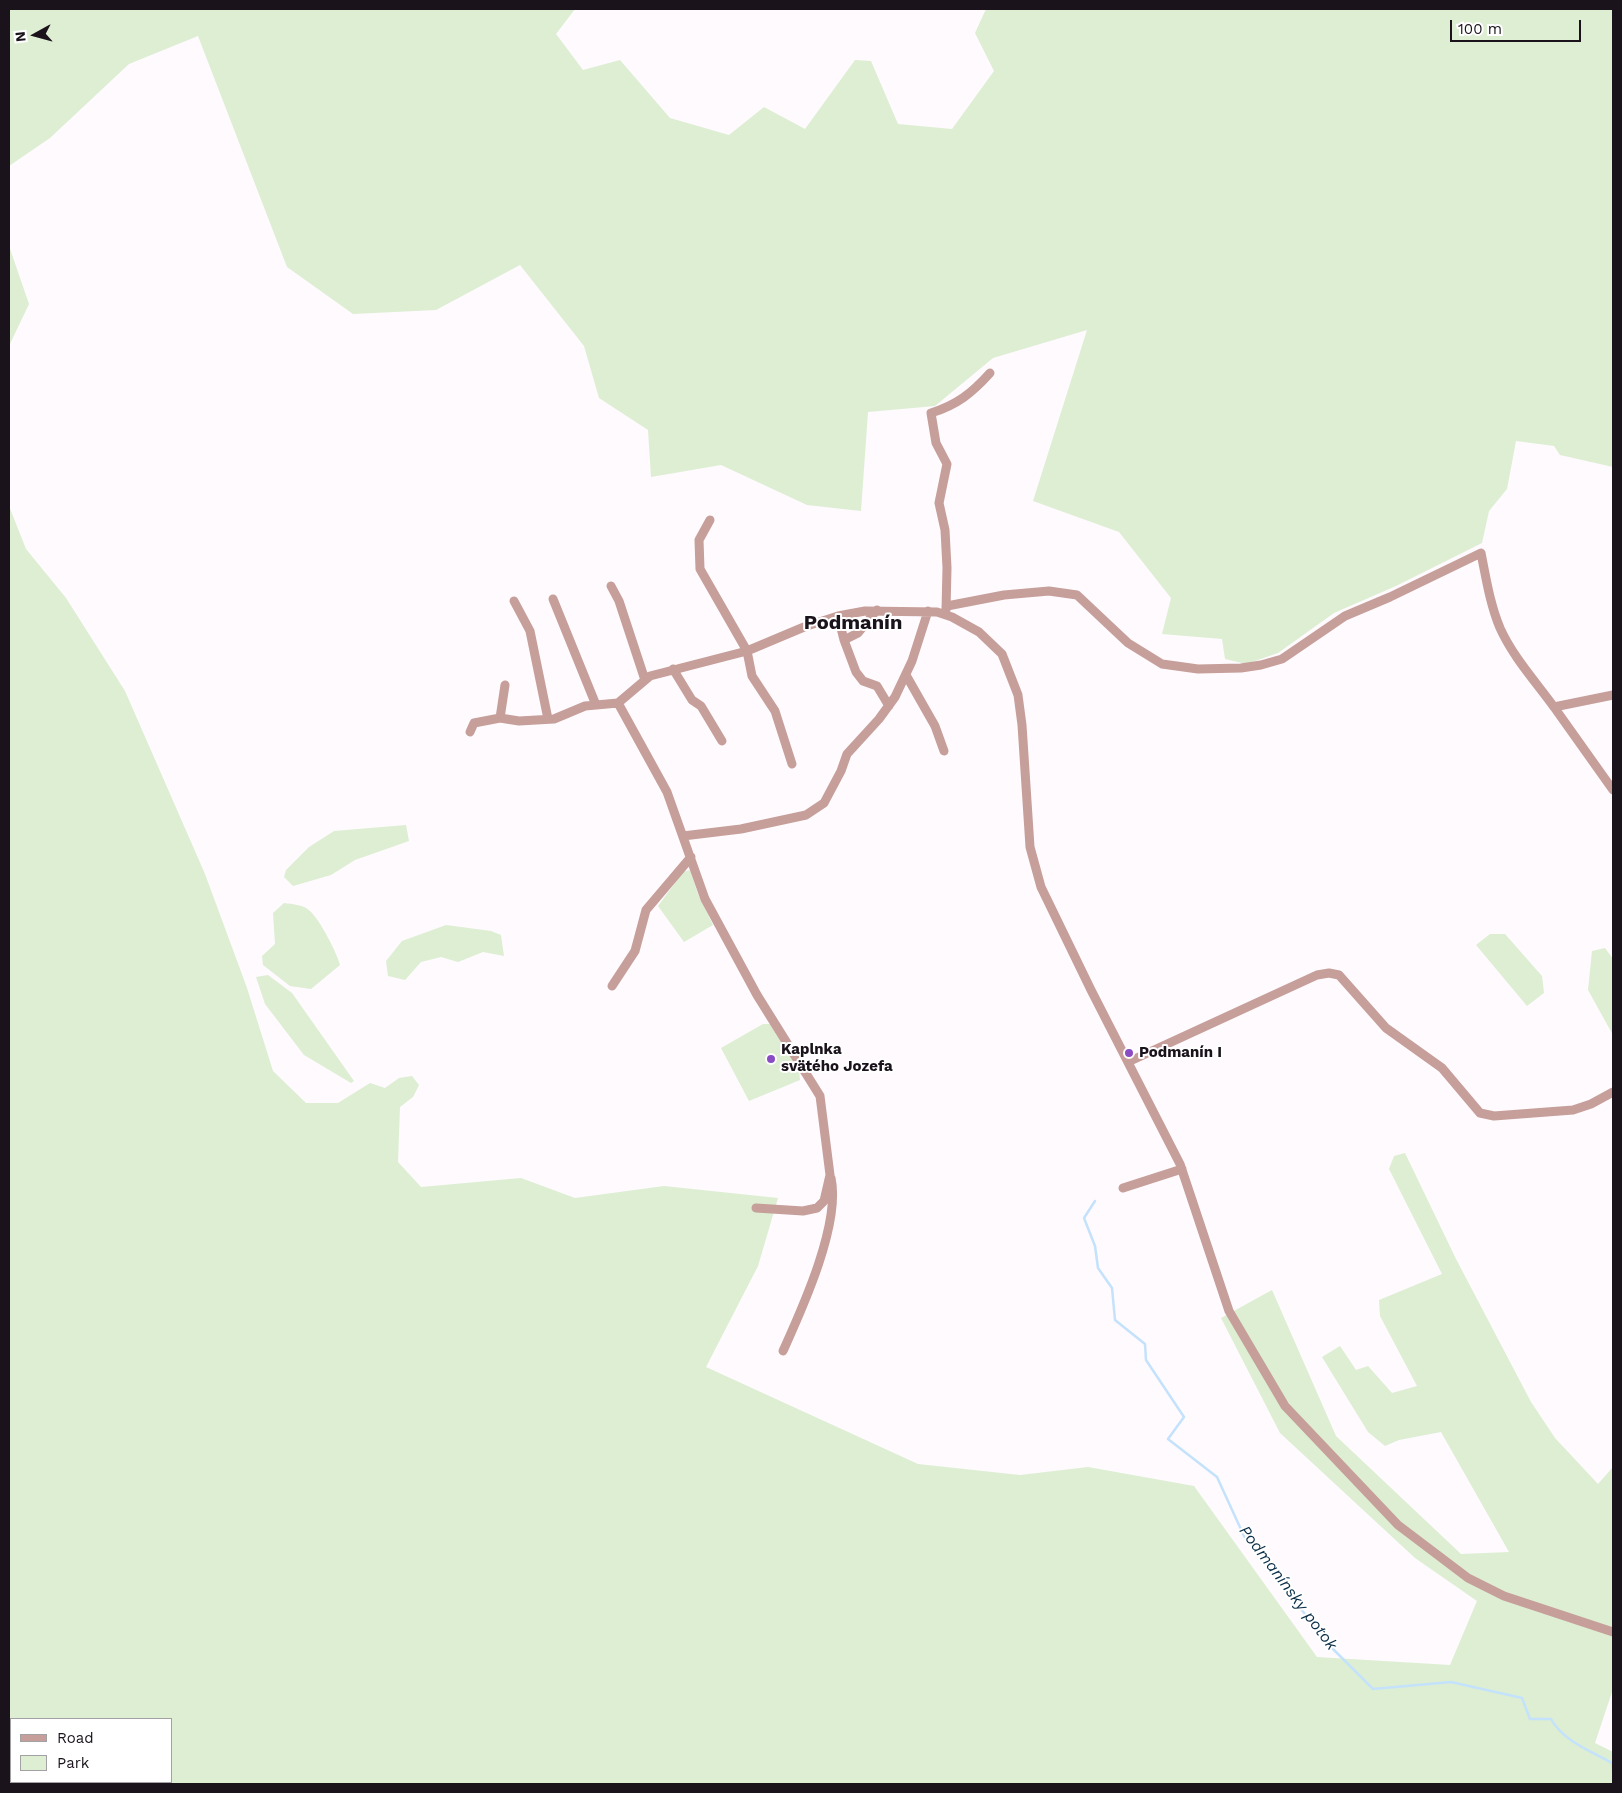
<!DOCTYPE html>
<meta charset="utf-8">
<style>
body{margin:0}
#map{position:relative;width:1622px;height:1793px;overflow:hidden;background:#fefafe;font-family:"Work Sans",sans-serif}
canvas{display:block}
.frame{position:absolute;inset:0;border:10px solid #1a131b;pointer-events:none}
.legend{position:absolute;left:10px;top:1718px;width:162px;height:65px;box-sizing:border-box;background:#fff;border:1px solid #a3a1a4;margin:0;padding:6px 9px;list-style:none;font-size:15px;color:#1a131b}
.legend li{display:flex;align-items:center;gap:10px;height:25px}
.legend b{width:25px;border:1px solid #a3a1a4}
.north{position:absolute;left:10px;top:10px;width:50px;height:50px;-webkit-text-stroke:4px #fff;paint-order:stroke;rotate:263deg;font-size:14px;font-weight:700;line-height:20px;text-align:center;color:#1a131b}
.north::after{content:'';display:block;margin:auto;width:18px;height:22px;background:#1a131b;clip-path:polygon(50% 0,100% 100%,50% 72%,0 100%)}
.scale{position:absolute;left:1450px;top:20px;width:131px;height:22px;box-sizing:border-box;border:2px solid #1a131b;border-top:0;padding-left:6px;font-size:15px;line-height:18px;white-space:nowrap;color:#1a131b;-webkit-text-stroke:4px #fff;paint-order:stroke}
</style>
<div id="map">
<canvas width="1622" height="1793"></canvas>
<div class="frame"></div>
<ul class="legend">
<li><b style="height:6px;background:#c69e9a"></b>Road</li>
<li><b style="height:14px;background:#ddeed3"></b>Park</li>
</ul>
<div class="north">N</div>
<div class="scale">100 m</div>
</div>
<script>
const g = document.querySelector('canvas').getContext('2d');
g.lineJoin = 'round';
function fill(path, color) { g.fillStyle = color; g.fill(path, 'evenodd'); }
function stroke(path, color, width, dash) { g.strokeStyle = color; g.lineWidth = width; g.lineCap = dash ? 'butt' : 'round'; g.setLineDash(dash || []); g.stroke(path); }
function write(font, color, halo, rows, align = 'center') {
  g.font = font + ' "Work Sans",sans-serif'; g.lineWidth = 4; g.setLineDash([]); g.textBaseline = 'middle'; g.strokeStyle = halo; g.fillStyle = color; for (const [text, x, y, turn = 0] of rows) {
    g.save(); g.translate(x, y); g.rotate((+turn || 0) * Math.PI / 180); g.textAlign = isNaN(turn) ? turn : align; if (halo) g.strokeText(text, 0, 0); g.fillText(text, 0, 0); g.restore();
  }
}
const green = new Path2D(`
 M9,9H575L556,34L583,70L620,60L670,118L729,135L764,107L805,129L855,60L871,61L898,124L952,129L994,71L975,33L986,9H1613V467L1560,455L1554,446L1516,441L1507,489L1489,511L1482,543L1396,586L1334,613L1278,653L1246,664L1225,659L1222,639L1162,634L1171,598L1119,532L1033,501L1087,330L993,358L935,406L868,412L861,511L807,505L721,465L651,477L648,430L599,398L584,346L520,265L436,310L353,314L287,267L198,36L129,64L50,138L9,166Z
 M9,246L29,304L9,346Z
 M9,506L26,549L66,598L125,691L205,874L247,988L273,1071L306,1103H338L370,1083L385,1088L399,1078L412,1076L419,1085L413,1097L400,1107L398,1162L421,1187L521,1178L575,1198L664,1186L778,1198L758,1266L706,1367L918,1464L1020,1475L1088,1467L1194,1486L1317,1657L1450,1665L1477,1601L1415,1558L1280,1433L1221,1318L1272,1290L1336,1436L1461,1554L1509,1552L1441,1432L1399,1440L1385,1446L1368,1432L1322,1357L1340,1346L1356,1370L1368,1366L1392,1393L1417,1386L1380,1316L1379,1300L1442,1274L1389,1169L1394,1156L1405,1153L1456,1259L1531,1402L1555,1438L1598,1484L1613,1467V1689L1595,1743L1613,1752V1784H9ZM11,1719H171V1782H11Z
 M406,825L409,841L355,860L331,875L293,886L284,877L286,870L309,847L334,831Z
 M690,870L698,894L713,925L684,942L658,906L683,872Z
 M284,903C293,904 304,905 310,911C320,920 337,953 340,965L311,989L290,986L263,965L262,956L275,944L273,913Z
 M446,925L491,931L501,935L504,956L483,952L458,962L441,957L421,962L405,980L388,976L386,961L402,941Z
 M1490,934H1505L1542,976L1544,993L1527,1006L1476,945Z
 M1605,948L1613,959V1035L1588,990L1592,951Z
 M268,975L292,993L354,1081L351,1083L304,1055L265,1004L256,977Z
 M763,1024H770L799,1071L800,1080L749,1101L721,1048Z`);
const stream = new Path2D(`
 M1095,1201L1084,1218L1095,1246L1098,1268L1112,1288L1115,1320L1145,1344L1146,1360L1184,1417L1168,1439L1217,1477L1244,1536L1329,1645L1373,1689L1451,1682L1522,1698L1530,1719H1551C1563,1741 1591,1751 1612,1763L1613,1771`);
const minor = new Path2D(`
 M710,520L699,540L700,569L747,651L752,676L775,711L792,764
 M611,586L619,601L645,680
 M553,599L596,705
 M514,601L530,631L548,719
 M947,606L1004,595L1049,591L1077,595L1128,643L1162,664L1198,669L1241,668L1261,665L1282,659L1345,616L1390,597L1481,553C1486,578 1490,604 1500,628C1513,657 1536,682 1554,707
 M946,610L947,568L945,530L939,503L947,464L936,443L931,413C957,405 972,393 990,373
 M838,616L844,640L858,633L877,610
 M844,640L856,672L863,681L877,686L889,706
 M673,669L692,700L701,706L722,741
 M906,675L935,726L944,751
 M1613,695L1554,707L1613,790
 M618,703L667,792L705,899L757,995L820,1096L830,1175L824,1201L817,1208L803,1211L756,1208
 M500,718L505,685
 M470,732L474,723L500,718L519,721L554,719L585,706L618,703L650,676L747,651L804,627L838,616L865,611L937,612L952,617L979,632L1002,654L1018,695L1022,725L1030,847L1041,887L1091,990L1180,1164L1229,1311L1285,1406L1398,1525L1468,1578L1504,1596L1613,1632
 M683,836L741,829L806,815L824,803L841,771L847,754L879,719L895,697L912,661L928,611
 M612,986L635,951L646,910L691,857
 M1128,1062L1317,975L1329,973L1339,975L1386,1028L1442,1068L1480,1113L1494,1116L1573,1110L1591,1104L1613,1092
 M1123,1188L1182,1169
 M783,1351C802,1309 841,1224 831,1178`);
const markers = [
 [1129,1053,5,"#8a4cc2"],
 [771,1059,5,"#8a4cc2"]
];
const poiNames = [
 ["Kaplnka",781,1050],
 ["svätého Jozefa",781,1067],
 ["Podmanín I",1139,1053]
];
const waterNames = [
 ["Podmanínsky potok",1288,1588,53]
];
const districtNames = [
 ["Podmanín",853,623]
];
fill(green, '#ddeed3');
stroke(stream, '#c4e2fb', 2.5);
stroke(minor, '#c69e9a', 9);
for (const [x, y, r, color] of markers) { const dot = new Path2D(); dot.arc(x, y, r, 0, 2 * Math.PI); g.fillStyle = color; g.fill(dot); stroke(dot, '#fff', 2); }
write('bold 15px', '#1a131b', '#fff', poiNames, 'left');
write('italic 16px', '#092e47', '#fff', waterNames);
write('bold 20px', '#1a131b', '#fff', districtNames);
</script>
